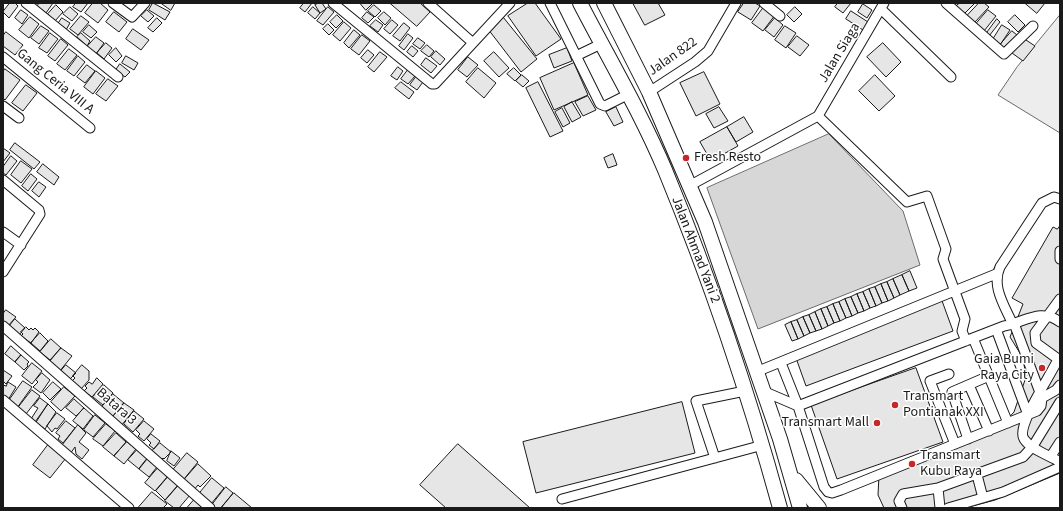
<!DOCTYPE html>
<style>
body{margin:0}
#map{position:relative;width:1063px;height:511px;overflow:hidden;background:#fff;font-family:"Source Sans 3",sans-serif}
canvas{display:block}
.frame{position:absolute;inset:0;border:4px solid #1a1a1a;pointer-events:none}
</style>
<div id="map">
<canvas width="1063" height="511"></canvas>
<div class="frame"></div>
</div>
<script>
const g = document.querySelector('canvas').getContext('2d');
g.lineJoin = 'round';
function fill(path, color) { g.fillStyle = color; g.fill(path, 'evenodd'); }
function stroke(path, color, width, dash) { g.strokeStyle = color; g.lineWidth = width; g.lineCap = dash ? 'butt' : 'round'; g.setLineDash(dash || []); g.stroke(path); }
function write(font, color, halo, rows, align = 'center') {
  g.font = font + ' "Source Sans 3",sans-serif'; g.lineWidth = 3; g.setLineDash([]); g.textBaseline = 'middle'; g.strokeStyle = halo; g.fillStyle = color; for (const [text, x, y, turn = 0] of rows) {
    g.save(); g.translate(x, y); g.rotate((+turn || 0) * Math.PI / 180); g.textAlign = isNaN(turn) ? turn : align; if (halo) g.strokeText(text, 0, 0); g.fillText(text, 0, 0); g.restore();
  }
}
const built = new Path2D(`
 M1060,15V133L998,95L1017,67Z`);
const water = new Path2D(`
 M829,134L903,211L920,265L758,329L707,188Z`);
const building = new Path2D(`
 M10,3H15L18,6L9,18L3,12Z
 M40,3H53L46,13L37,6Z
 M76,3H88L81,12L73,7Z
 M93,3H100L108,10L98,23L85,13Z
 M153,3L170,12L165,20L149,10Z
 M161,3H175L171,10Z
 M304,3H312L305,12L300,8Z
 M319,3H322L326,9L320,13L315,5Z
 M360,3H371L372,4L366,10Z
 M390,3H420L430,12L417,26Z
 M528,3H535L561,39L536,56L508,16Z
 M633,3H658L665,15L645,25Z
 M744,3H755L760,6L751,20L738,12Z
 M838,3H851L843,13L835,7Z
 M960,3H975L963,15L955,7Z
 M979,3H984L989,7L974,23L967,16Z
 M1025,3H1045L1037,13Z
 M863,4L872,10L867,18L858,12Z
 M56,5L63,12L55,21L48,14Z
 M374,5L381,11L375,17L368,11Z
 M70,7L78,14L72,21L63,14Z
 M313,7L320,13L315,19L308,13Z
 M328,7L334,12L323,25L317,21Z
 M764,7L775,15L763,31L752,23Z
 M795,7L802,14L794,22L787,15Z
 M21,10L28,15L22,24L15,18Z
 M147,10L154,16L148,22L141,16Z
 M988,10L996,16L984,31L976,24Z
 M851,11L868,22L863,30L846,19Z
 M114,12L127,22L119,32L106,22Z
 M367,12L374,17L368,23L362,18Z
 M384,12L391,18L385,25L378,18Z
 M337,15L343,21L336,28L330,22Z
 M1015,15L1025,25L1018,32L1008,22Z
 M81,16L89,22L78,35L70,29Z
 M30,17L39,24L29,38L19,30Z
 M503,17L537,59L521,72L488,29Z
 M62,18L70,23L66,30L58,24Z
 M157,18L162,23L153,32L148,28Z
 M775,18L783,25L774,37L765,30Z
 M997,19L1000,22L989,36L986,34Z
 M376,20L383,25L378,32L370,26Z
 M392,20L398,25L390,34L384,29Z
 M344,22L351,28L340,41L333,35Z
 M404,23L410,28L400,41L393,36Z
 M328,24L334,30L329,35L323,29Z
 M89,25L97,32L91,38L83,32Z
 M1002,25L1010,30L1000,45L992,41Z
 M41,26L49,31L39,44L31,38Z
 M785,26L796,33L786,48L775,40Z
 M133,29L149,40L141,50L126,39Z
 M354,30L360,35L349,48L344,43Z
 M1012,31L1017,35L1005,49L1000,45Z
 M6,32L23,45L15,55L3,46V36Z
 M50,33L58,39L47,53L39,48Z
 M81,33L90,41L87,46L77,37Z
 M408,34L413,38L404,50L399,46Z
 M362,35L370,41L359,55L351,49Z
 M797,36L809,45L800,56L788,47Z
 M96,37L104,43L96,54L87,47Z
 M418,38L425,43L420,49L413,44Z
 M1023,38L1035,46L1023,61L1012,53Z
 M61,39L68,45L55,61L48,56Z
 M106,43L112,48L104,59L97,53Z
 M883,43L901,62L886,77L867,57Z
 M427,45L434,51L429,57L421,51Z
 M412,46L418,51L413,57L407,52Z
 M116,48L122,56L116,62L109,55Z
 M567,48L572,61L554,68L549,55Z
 M69,49L77,55L65,70L57,64Z
 M368,50L374,55L367,63L361,58Z
 M436,51L445,59L440,65L431,57Z
 M380,52L387,57L374,72L368,67Z
 M494,52L509,68L499,77L484,61Z
 M78,56L85,62L74,76L67,71Z
 M126,56L138,63L134,70L122,63Z
 M468,57L478,65L467,77L458,70Z
 M426,58L437,66L431,73L421,65Z
 M574,63L588,95L554,110L540,78Z
 M120,64L130,72L125,77L116,70Z
 M87,65L95,71L85,83L77,77Z
 M398,67L403,71L397,80L391,76Z
 M478,68L496,83L484,98L466,82Z
 M514,68L521,75L515,81L507,74Z
 M5,69L20,80L5,100L3,98V72Z
 M408,70L415,76L408,84L401,79Z
 M96,71L105,78L93,94L84,87Z
 M704,72L720,104L696,116L680,83Z
 M522,75L529,81L523,87L516,81Z
 M875,75L895,96L879,111L859,91Z
 M416,77L423,82L417,90L410,85Z
 M108,79L118,86L106,101L96,94Z
 M401,82L414,92L409,99L395,88Z
 M538,82L563,131L550,137L526,88Z
 M26,85L37,93L23,111L12,103Z
 M588,96L596,110L583,116L575,102Z
 M572,102L581,117L572,122L564,107Z
 M616,107L623,122L614,126L606,112Z
 M719,107L728,121L714,128L706,114Z
 M562,108L570,123L563,127L555,112Z
 M744,117L753,132L736,142L727,127Z
 M727,127L738,146L711,161L700,142Z
 M15,143L40,162L34,169L10,150Z
 M3,148L10,153L3,162Z
 M613,154L617,165L608,168L604,158Z
 M11,156L17,161L6,175L3,173V167Z
 M21,161L32,169L21,183L11,175Z
 M43,164L59,177L54,185L37,172Z
 M31,174L37,179L28,191L22,186Z
 M39,182L46,187L39,197L32,191Z
 M1060,226V473L995,500L965,508H884L878,495L879,475L1002,425L1014,412L1026,377L1023,358L1010,337L1023,304L1012,298L1053,227L1057,229Z
 M910,271L917,288L909,291L902,275Z
 M902,275L909,291L900,295L893,279Z
 M893,279L900,295L894,298L887,282Z
 M887,282L894,298L888,301L881,284Z
 M881,284L888,301L882,303L875,287Z
 M875,287L882,303L876,306L869,289Z
 M869,289L876,306L870,308L863,292Z
 M863,292L870,308L864,311L857,294Z
 M857,294L864,311L858,313L851,297Z
 M851,297L858,313L852,316L845,299Z
 M941,298L953,331L806,386L796,358Z
 M845,299L852,316L846,318L839,302Z
 M839,302L846,318L840,321L833,304Z
 M833,304L840,321L834,323L827,307Z
 M827,307L834,323L828,326L821,309Z
 M821,309L828,326L822,329L815,312Z
 M6,310L16,317L8,326L3,322V314Z
 M815,312L822,329L816,331L809,315Z
 M809,315L816,331L810,333L803,317Z
 M803,317L810,333L804,336L797,320Z
 M15,319L25,328L18,336L8,328Z
 M797,320L804,336L798,339L791,322Z
 M791,322L798,339L792,341L785,325Z
 M26,327L29,330L31,328L33,330L35,328L39,332L31,343L21,336L23,334L21,332Z
 M40,333L48,341L40,351L31,343Z
 M51,339L61,348L50,360L40,352Z
 M11,346L21,355L15,362L5,354Z
 M61,348L72,356L59,372L48,364Z
 M21,355L29,362L27,364L28,366L24,370L15,362Z
 M32,363L42,371L32,384L22,376Z
 M66,365L76,373L70,379L61,371Z
 M82,365L89,371V380L81,389L72,381L75,378L73,376Z
 M916,368L943,442L837,479L811,405Z
 M3,370L12,376L6,384L4,382L3,384Z
 M42,373L50,380L41,393L33,387L38,382L36,380Z
 M97,378L103,384L92,397L84,391L87,388L85,386L89,382L92,384Z
 M23,381L32,387L17,408L8,402Z
 M8,382L16,387L8,400L3,397V385L6,386Z
 M53,382L61,389L50,400L43,393Z
 M104,385L113,393L103,405L93,397Z
 M64,387L75,396L61,411L51,402Z
 M32,390L40,396L26,414L18,408Z
 M113,394L124,403L112,417L101,408Z
 M40,398L48,404L35,422L31,419L38,408L34,406Z
 M74,399L84,408L76,416L66,408Z
 M682,402L695,453L536,493L523,442Z
 M124,403L134,410L121,426L112,418Z
 M48,404L56,412L45,429L36,423Z
 M84,408L93,416L83,429L73,421Z
 M134,411L144,419L133,432L124,424Z
 M57,413L65,419L57,429L55,428L52,432L47,426Z
 M95,415L105,423L93,437L84,430Z
 M66,421L75,428L63,443L58,439L60,436L56,433Z
 M144,421L154,429L144,441L138,436L140,434L136,430Z
 M106,424L115,431L103,446L93,439Z
 M78,425L86,433L79,442L89,450L82,459L76,454L75,447L70,454L61,447Z
 M116,433L126,442L114,456L103,447Z
 M151,434L160,441L154,449L149,445L151,443L147,439Z
 M127,442L136,449L124,464L114,456Z
 M160,443L171,452L164,459L163,458L161,460L151,452Z
 M458,444L530,508H446L420,485Z
 M48,445L66,458L50,478L33,465Z
 M138,449L147,459L139,469L128,460Z
 M171,451L180,458L174,466L167,461Z
 M187,453L198,462L184,479L173,470Z
 M147,459L157,467L149,477L139,469Z
 M198,464L211,476L200,487L198,485L194,490L184,480Z
 M158,468L168,476L155,491L145,483Z
 M168,477L178,485L165,500L156,491Z
 M212,478L224,488L211,504L199,494Z
 M179,485L190,495L179,508H174L165,501Z
 M226,487L233,493L221,508H216L212,505Z
 M152,492L167,504L163,508H138Z
 M234,493L252,508H221Z
 M194,500L203,508H187Z`);
const minor = new Path2D(`
 M26,3L118,77
 M113,3L132,17L145,3
 M333,3L432,84H435L510,3
 M428,3L473,43
 M550,3L600,104L605,106L629,94
 M764,3L780,16
 M946,3L1004,54L1033,26
 M881,9L951,77
 M576,56L601,44
 M3,57L90,128
 M649,92L695,62L708,51L736,3
 M3,106L19,118
 M818,116L907,202L927,196L946,249L943,259L965,319L962,331L966,341
 M818,116L884,3
 M3,180L39,210L40,214L3,272
 M689,186L818,116
 M3,232L21,245
 M1060,251V259
 M1060,299L1035,333L1036,343L1058,359C1052,374 1015,426 1024,439C1031,450 1049,455 1060,462
 M3,326L210,508
 M996,329L1028,415
 M973,338L1008,423
 M781,363L798,406L824,487L828,492L832,493L841,490L1037,411L1041,406L1042,398L1015,326L1013,325C1005,306 991,287 1000,267L1042,203L1054,197L1060,199
 M756,372L996,274
 M949,374L930,381L955,444
 M969,385L989,431
 M763,391L798,406L1004,326C1023,323 1041,307 1060,322
 M1042,398L1056,390L1060,385
 M3,400L129,508
 M968,439L952,392L989,376
 M1051,456L1060,442
 M715,458L696,401L745,391
 M977,475L983,498
 M938,488L940,508
 M562,499L763,445
 M902,508L899,501L903,494L938,488L1023,457L1033,446L1060,402
 M948,508L1003,492L1060,467`);
const highway = new Path2D(`
 M580,3C609,59 641,113 665,170C710,279 749,395 780,508
 M604,3L649,92L705,222L780,439L800,508
 M796,480L819,508`);
const markers = [
 [686,158,4,"#c62828"],
 [1042,368,4,"#c62828"],
 [895,405,4,"#c62828"],
 [877,423,4,"#c62828"],
 [912,464,4,"#c62828"]
];
const streetNames = [
 ["Jalan Siaga",840,53,-59],
 ["Jalan 822",673,57,-35],
 ["Gang Ceria VIII A",55,82,39],
 ["Jalan Ahmad Yani 2",695,250,69],
 ["Batara 3",116,407,41]
];
const poiNames = [
 ["Fresh Resto",694,158],
 ["Gaia Bumi",1034,360,"right"],
 ["Raya City",1034,376,"right"],
 ["Transmart",903,397],
 ["Pontianak XXI",903,413],
 ["Transmart Mall",869,423,"right"],
 ["Transmart",920,456],
 ["Kubu Raya",920,472]
];
fill(built, '#ededed');
stroke(built, '#6a6a6a', 1);
fill(water, '#d7d7d7');
stroke(water, '#6a6a6a', 1);
fill(building, '#e6e6e6');
stroke(building, '#1a1a1a', 1);
stroke(minor, '#1a1a1a', 11);
stroke(highway, '#1a1a1a', 16);
stroke(minor, '#fff', 9);
stroke(highway, '#fff', 14);
for (const [x, y, r, color] of markers) { const dot = new Path2D(); dot.arc(x, y, r, 0, 2 * Math.PI); g.fillStyle = color; g.fill(dot); stroke(dot, '#fff', 1.5); }
write('14px', '#1a1a1a', '#fff', streetNames);
write('14px', '#1a1a1a', '#fff', poiNames, 'left');
</script>
